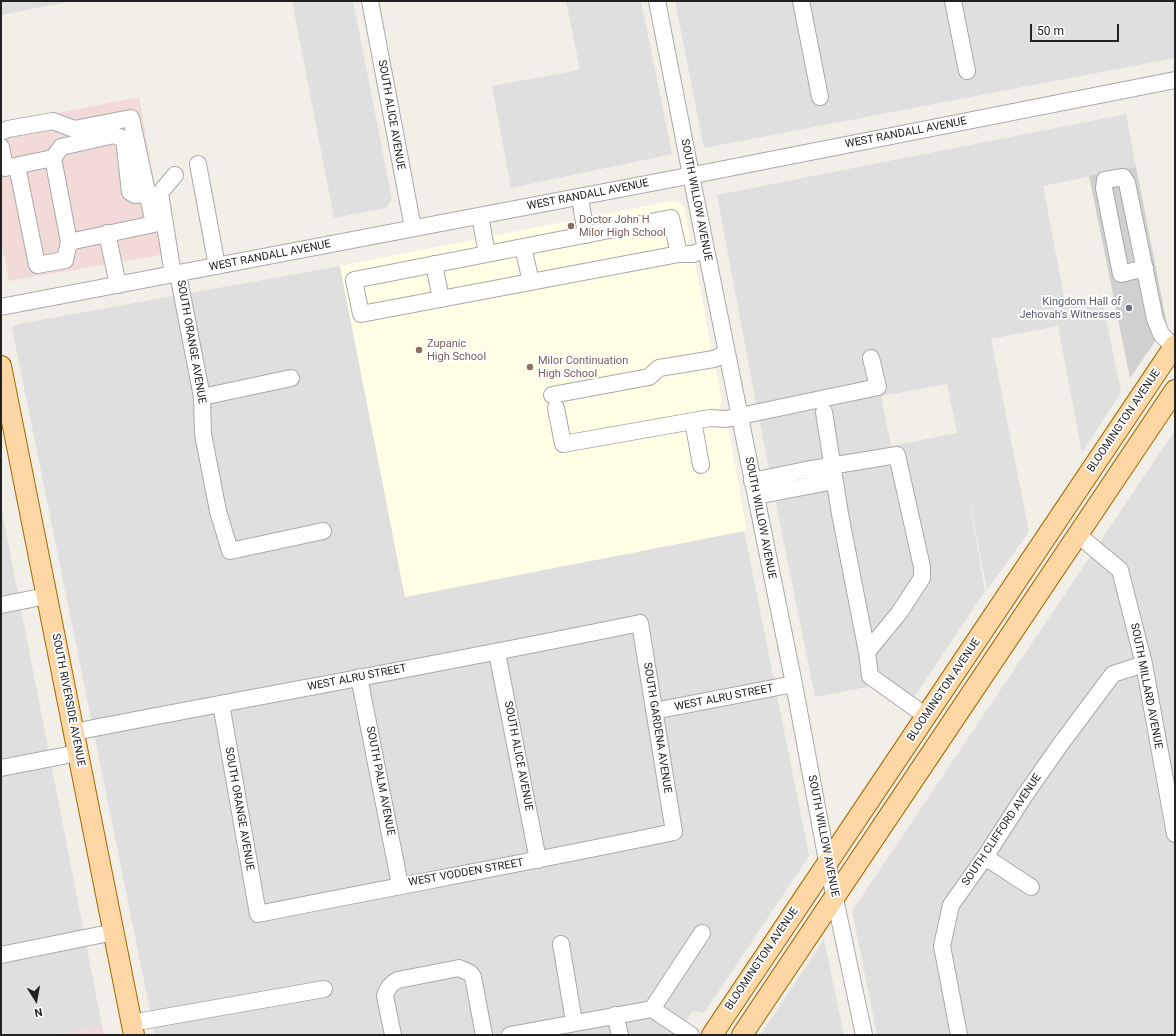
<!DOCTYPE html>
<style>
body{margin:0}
#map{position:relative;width:1176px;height:1036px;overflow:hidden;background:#f2efe9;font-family:Roboto,sans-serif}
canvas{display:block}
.frame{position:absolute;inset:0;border:2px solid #222;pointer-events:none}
.north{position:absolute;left:16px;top:980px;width:40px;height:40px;-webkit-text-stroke:3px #fff;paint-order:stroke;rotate:169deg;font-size:11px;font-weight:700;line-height:16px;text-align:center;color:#222}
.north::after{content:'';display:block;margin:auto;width:14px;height:18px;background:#222;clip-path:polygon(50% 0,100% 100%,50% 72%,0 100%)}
.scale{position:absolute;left:1030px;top:24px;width:89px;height:18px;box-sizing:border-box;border:2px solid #222;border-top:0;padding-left:5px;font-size:12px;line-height:14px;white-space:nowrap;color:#222;-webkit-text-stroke:3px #fff;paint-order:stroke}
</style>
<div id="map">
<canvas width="1176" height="1036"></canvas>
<div class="frame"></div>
<div class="north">N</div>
<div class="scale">50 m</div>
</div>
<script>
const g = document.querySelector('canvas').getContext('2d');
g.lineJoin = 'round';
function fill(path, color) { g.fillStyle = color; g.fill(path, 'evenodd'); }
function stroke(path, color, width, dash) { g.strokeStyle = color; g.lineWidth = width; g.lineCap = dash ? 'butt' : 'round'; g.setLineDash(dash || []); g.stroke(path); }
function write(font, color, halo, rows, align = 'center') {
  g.font = font + ' Roboto,sans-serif'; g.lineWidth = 4; g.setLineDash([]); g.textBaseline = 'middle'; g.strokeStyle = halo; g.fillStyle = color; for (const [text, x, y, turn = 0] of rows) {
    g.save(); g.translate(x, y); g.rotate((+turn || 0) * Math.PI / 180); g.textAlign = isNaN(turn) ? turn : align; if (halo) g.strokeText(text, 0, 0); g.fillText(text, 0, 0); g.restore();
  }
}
const residential = new Path2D(`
 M1,1H72L1,15Z
 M292,1H353L392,199L386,208L334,218Z
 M566,1H641L672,154L511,188L492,86L580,70Z
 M675,1H1175V58L704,148Z
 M1126,114L1136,167L1043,186L1066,306L1102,299L1121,392L1082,453L1058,326L991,339L1029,532L987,590L966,481L985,591L913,699L888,683L815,697L759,419L717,195ZM947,384L957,433L891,446L881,396Z
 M340,266L405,597L744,531L809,856L704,1013L693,1011L676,1035H155L12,328L18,324Z
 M1175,430V1035H877L852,911Z
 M1,506L102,1026L49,1035H1Z
 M824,939L844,1035H760Z`);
const commercial = new Path2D(`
 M139,97L167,254L9,281L1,242V124Z
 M102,1026L104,1035H49Z`);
const education = new Path2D(`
 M671,201L681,204L684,207L690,238L688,241L691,262L695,263L711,346L709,348L712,363L715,364L722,402L720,405L726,425L728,427L746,527L744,531L405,597L340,266Z`);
const religious = new Path2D(`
 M1136,167L1167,324L1130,378L1089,176Z`);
const minor = new Path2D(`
 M370,1L413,228
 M657,1L691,175L794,684L827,861L864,1035
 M801,1L820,97
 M953,1L967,71
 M1,132L8,129L53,121L74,129L131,118L154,224L69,242
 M1,147L5,168L53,158L59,150
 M61,147L114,135L124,139L130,192L135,195L148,193
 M198,164L217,266
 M17,166L37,265L65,260L69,242L53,158
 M580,197L586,235
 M480,216L487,254
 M107,233L118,285
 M523,247L531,282
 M679,254L671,218L354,280L361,314L679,254H693L706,249
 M434,264L441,299
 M1145,268L1121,274L1104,188L1105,180L1123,177L1127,183L1155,319L1161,334L1174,347
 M178,274L202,397L203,434L218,511L230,551L323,531
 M173,275L160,193L175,175
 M1,307L709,172L1175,80
 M552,395L649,377L659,368L714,359L727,353
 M202,397L291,378
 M556,408L563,444L710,418L726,419L878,387L871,358
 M824,412L840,514L867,652L870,676L926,716
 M693,421L701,465
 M752,481L806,470L897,455L922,567V578L899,613L867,652
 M756,496L834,481
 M1077,534L1120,570L1144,664L1175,834
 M1,605L47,596
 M497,653L538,860
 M359,677L400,885
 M654,711L794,684
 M74,732C263,695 452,662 640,623L674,832C536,861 397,886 258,914L221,704
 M1,768L78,753
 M985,857L1031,887
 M561,944L574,1022
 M1,955L114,932
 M652,1009L691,1035
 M615,1015L620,1035
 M131,1023L324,989
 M393,1035L385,996C387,988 391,983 398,980L459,968L470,973L473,977L484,1035
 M510,1035L652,1009L702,933
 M959,1035L942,946L951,905L985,857L1025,795L1060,745L1113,674L1144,664`);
const major = new Path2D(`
 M1,366L134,1035
 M712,1035C865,804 1022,576 1175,345
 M742,1035C888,821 1029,604 1175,390`);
const markers = [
 [571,226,4,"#8d6e63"],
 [1129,308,4,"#6b7280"],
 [419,350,4,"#8d6e63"],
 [530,367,4,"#8d6e63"]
];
const streetNames = [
 ["SOUTH ALICE AVENUE",391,115,80],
 ["WEST RANDALL AVENUE",906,133,-11],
 ["WEST RANDALL AVENUE",588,195,-11],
 ["SOUTH WILLOW AVENUE",696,200,79],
 ["WEST RANDALL AVENUE",270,256,-11],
 ["SOUTH ORANGE AVENUE",191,342,80],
 ["BLOOMINGTON AVENUE",1124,421,-56],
 ["SOUTH WILLOW AVENUE",760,518,79],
 ["WEST ALRU STREET",357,678,-11],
 ["SOUTH MILLARD AVENUE",1146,686,79],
 ["BLOOMINGTON AVENUE",944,690,-56],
 ["WEST ALRU STREET",724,698,-11],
 ["SOUTH RIVERSIDE AVENUE",68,700,79],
 ["SOUTH GARDENA AVENUE",657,728,81],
 ["SOUTH ALICE AVENUE",518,756,79],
 ["SOUTH PALM AVENUE",380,781,79],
 ["SOUTH ORANGE AVENUE",239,809,80],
 ["SOUTH CLIFFORD AVENUE",1002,830,-56],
 ["SOUTH WILLOW AVENUE",823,836,79],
 ["WEST VODDEN STREET",466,873,-10],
 ["BLOOMINGTON AVENUE",762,959,-56]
];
const educationNames = [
 ["Doctor John H",579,220],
 ["Milor High School",579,233],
 ["Zupanic",427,344],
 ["High School",427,357],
 ["Milor Continuation",538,361],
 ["High School",538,374]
];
const worshipNames = [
 ["Kingdom Hall of",1121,302],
 ["Jehovah's Witnesses",1121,315]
];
fill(residential, '#e0dfdf');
fill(commercial, '#f2dad9');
fill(education, '#ffffe5');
fill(religious, '#d0d0d0');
stroke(minor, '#a9a9a9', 18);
stroke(major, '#a06b00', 22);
stroke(minor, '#fff', 16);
stroke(major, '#fcd6a4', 20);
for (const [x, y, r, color] of markers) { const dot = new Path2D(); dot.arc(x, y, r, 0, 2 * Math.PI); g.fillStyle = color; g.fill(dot); stroke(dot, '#fff', 1.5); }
write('11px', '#222', '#fff', streetNames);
write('11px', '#785e54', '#fff', educationNames, 'left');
write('11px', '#5b616d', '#fff', worshipNames, 'right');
</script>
